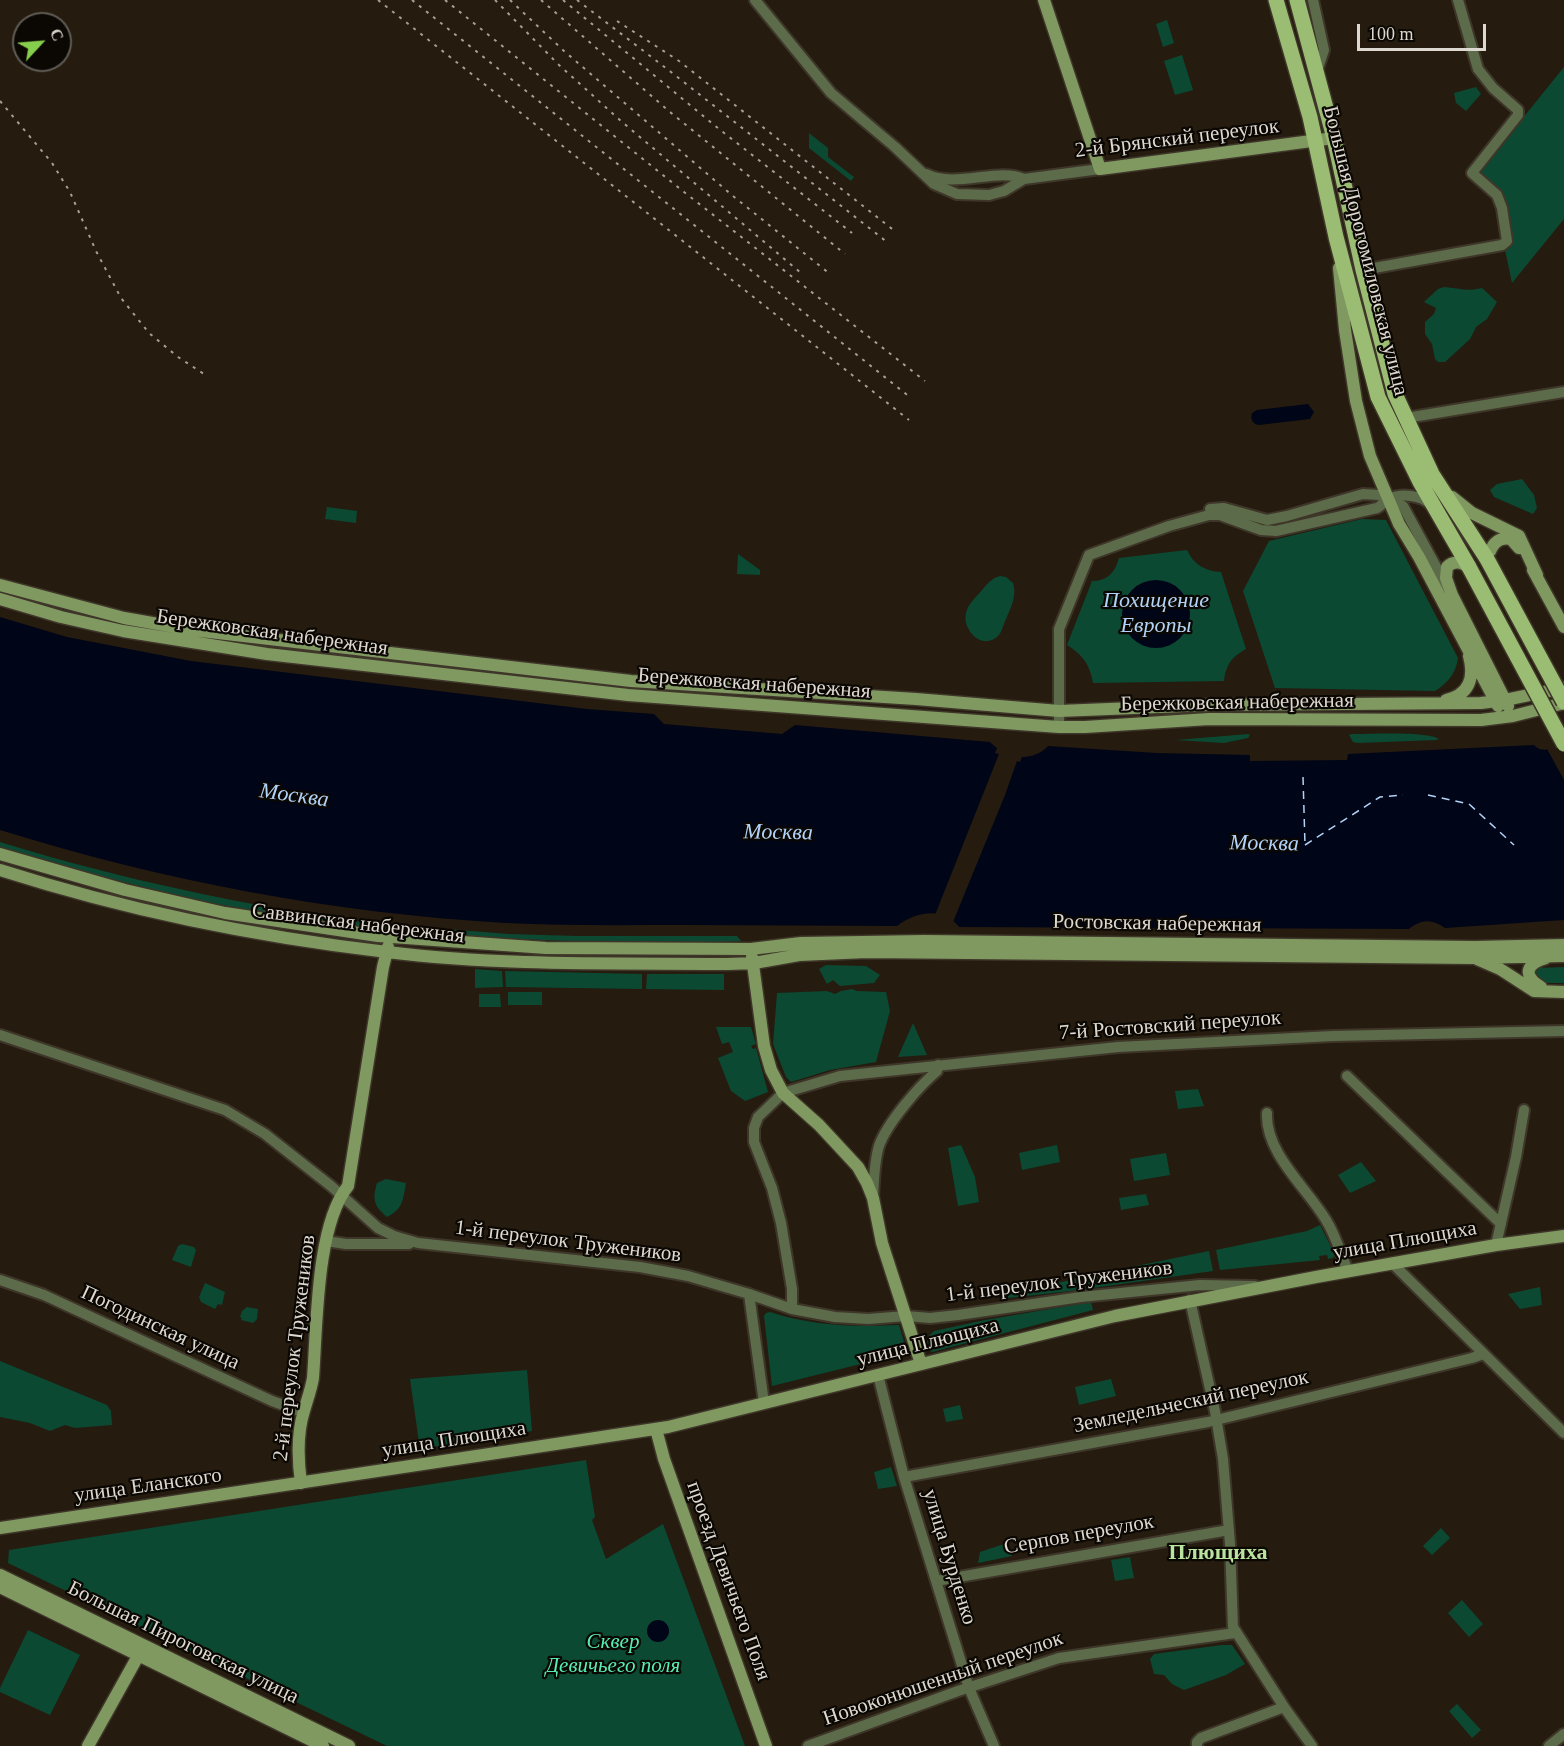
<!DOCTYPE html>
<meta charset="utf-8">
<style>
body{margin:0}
#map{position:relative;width:1564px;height:1746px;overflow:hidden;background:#251c0f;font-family:Georgia,serif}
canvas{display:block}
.north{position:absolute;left:12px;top:12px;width:60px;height:60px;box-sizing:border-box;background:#0b0703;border:2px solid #5f5b55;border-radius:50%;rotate:64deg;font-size:16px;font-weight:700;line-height:24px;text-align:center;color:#ded9d0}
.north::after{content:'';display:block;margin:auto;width:21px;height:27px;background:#85cf4d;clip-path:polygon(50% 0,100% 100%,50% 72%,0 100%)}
.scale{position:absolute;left:1357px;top:24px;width:129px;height:27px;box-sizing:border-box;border:3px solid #ded9d0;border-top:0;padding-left:8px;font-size:18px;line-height:21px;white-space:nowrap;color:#ded9d0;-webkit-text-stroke:4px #0b0703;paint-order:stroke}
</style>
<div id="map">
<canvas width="1564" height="1746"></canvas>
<div class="north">С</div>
<div class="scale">100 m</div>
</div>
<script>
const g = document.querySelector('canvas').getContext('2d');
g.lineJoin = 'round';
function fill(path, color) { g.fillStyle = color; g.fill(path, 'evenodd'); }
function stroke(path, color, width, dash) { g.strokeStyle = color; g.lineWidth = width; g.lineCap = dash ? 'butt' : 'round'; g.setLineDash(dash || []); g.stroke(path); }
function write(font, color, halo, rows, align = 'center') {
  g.font = font + ' Georgia,serif'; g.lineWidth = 4.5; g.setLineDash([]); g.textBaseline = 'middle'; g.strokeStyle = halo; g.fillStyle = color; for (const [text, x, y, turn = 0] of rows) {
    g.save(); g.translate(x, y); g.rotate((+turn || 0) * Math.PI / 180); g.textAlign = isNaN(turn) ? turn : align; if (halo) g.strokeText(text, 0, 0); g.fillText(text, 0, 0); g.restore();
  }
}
const green = new Path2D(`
 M1167,20L1174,43L1163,47L1156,24Z
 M1182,55L1193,90L1175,95L1164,61Z
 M1564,67V219L1512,283L1505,250L1512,239L1504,200L1483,177L1481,170Z
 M1476,87L1481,94L1466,111L1456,103L1454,93Z
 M809,133L828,148V157L854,177L851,181L809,148Z
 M1444,287C1458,288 1467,292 1482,288L1497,302L1487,319L1476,327L1470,339L1445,362H1438L1435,359L1432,344L1425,334V322L1434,314L1436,308L1424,302L1438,289Z
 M1522,479L1534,495L1537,508L1533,514L1494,497L1490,490L1497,484Z
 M327,507L357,511L356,523L325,519Z
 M1362,519L1386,520L1458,658C1456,673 1448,683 1435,691L1275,688L1243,591L1269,541Z
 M1187,550C1194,565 1205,571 1221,572L1246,649C1232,657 1226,664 1224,681L1093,683C1090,665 1083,655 1067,645L1092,581C1107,581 1115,573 1119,558Z
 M738,554L760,570V575L737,574Z
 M1000,576L1006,577L1013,583C1017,596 1011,607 1006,619C1003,625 1002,632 998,636C982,651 962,630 966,613C968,604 976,597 982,590C988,583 992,578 1000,576Z
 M1248,734L1250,735L1248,738L1224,743L1176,740Z
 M1352,734C1369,734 1427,731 1439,739L1436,740L1358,743L1353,742L1349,735Z
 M0,842C123,880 248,906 376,924V929C320,921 263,914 208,902C138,887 69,868 0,847Z
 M383,924L508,934L577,936H737L741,941C621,946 502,939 383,930Z
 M826,965L866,966L880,975L874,983L840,986L833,980L827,984L819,969Z
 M1564,967V983H1544L1535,975L1536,968Z
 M475,969L502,971L503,987L475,988Z
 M505,971L642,974V989L506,987Z
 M647,974H724V990L646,989Z
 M852,989L857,991L886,992L890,1011L876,1062L830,1070L791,1082L786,1077L773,1044L777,993L827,991L835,994L841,991Z
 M508,992H542V1005H508Z
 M479,994H500L501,1007H479Z
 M913,1023L927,1055L898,1057Z
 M716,1027H751L756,1044L751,1046L753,1049L756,1048L768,1092L745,1101L731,1091L718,1058L733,1052L729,1042L722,1044Z
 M1198,1089L1204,1106L1178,1109L1175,1091Z
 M961,1145L975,1177L979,1202L958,1206L948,1148Z
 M1057,1145L1060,1162L1022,1170L1019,1153Z
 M1166,1153L1170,1175L1134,1181L1130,1159Z
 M1361,1162L1376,1181L1350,1193L1338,1175Z
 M386,1179L406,1183C403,1200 403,1209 387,1217C374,1206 372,1200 377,1183Z
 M1146,1194L1149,1205L1121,1210L1119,1198Z
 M1320,1225L1335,1255L1333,1258L1328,1259L1327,1255L1319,1256L1320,1260L1220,1270L1216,1250L1307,1231Z
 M182,1244L194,1247L196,1250L191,1267L172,1260L178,1246Z
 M1209,1251L1213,1271L1086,1289L1083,1277Z
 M1076,1279L1079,1290L1008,1298V1293Z
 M205,1283L225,1292L222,1305L218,1304L215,1309L201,1302L199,1297Z
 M1540,1287L1542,1305L1520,1309L1508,1294Z
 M1091,1302L1093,1310L932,1352C922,1345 926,1338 934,1331L985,1320Z
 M247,1307L258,1309L257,1319L253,1323L241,1320L242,1318L240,1317L242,1311Z
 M770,1312C813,1326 854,1327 899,1325L906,1349L905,1353L772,1386L764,1316L766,1313Z
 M0,1361L107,1405L111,1411L112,1425L75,1428L65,1425L50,1431L30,1423L0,1417Z
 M527,1370L532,1431L420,1449L410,1379Z
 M1111,1379L1116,1396L1079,1405L1075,1387Z
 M960,1405L963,1419L946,1422L943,1409Z
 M586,1460L595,1517L592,1520L606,1559L663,1524L745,1746H387L8,1563L9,1550Z
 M891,1467L897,1486L878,1489L874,1472Z
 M1441,1528L1450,1538L1432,1555L1423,1546Z
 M1007,1543L1012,1556L978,1563L980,1552Z
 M1130,1557L1134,1578L1115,1581L1111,1560Z
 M1462,1600L1483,1624L1469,1637L1448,1613Z
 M28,1630L80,1655L50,1715L0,1692V1688Z
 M1222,1645H1232L1245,1664L1226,1675L1184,1690L1172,1684L1164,1675L1154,1674L1150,1659L1154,1654Z
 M1457,1704L1481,1730L1472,1738L1449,1711Z`);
const water = new Path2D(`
 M1308,404L1314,412L1310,419L1259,425C1253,424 1250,420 1252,413L1257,410Z
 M1122 614a34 34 0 1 1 68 0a34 34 0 1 1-68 0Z
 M0,617L67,637L191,661L587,709L654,714L664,724L782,734L795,725L990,742C1006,759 1032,763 1048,746L1156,753L1250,755V761L1347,760L1348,754L1534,745C1542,754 1554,748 1564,744V920L1445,928C1432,919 1422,919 1409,929L959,927C943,906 915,912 897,926C827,926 757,925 687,925C626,925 565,926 505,923C333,913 164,881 0,830Z
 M647 1631a11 11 0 1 1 22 0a11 11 0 1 1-22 0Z`);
const pier = new Path2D(`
 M1564,741V780L1546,747Z
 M998,746L1003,750L1023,754L1020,762L1017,761L1005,795L953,922L956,924L955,927L944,919L930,916L931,914L935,915L999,754L995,753Z`);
const ferry = new Path2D(`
 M1303,777L1305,845
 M1428,795L1469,804L1514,845
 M1305,845L1380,797L1403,795`);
const street = new Path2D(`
 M755,0L831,93L895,147L934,184L957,194L989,195L1004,191L1024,179
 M1313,0L1324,50L1317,71
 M926,174C956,189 997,167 1024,179L1100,169
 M1363,270L1502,245L1507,241L1502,208L1497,195L1472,173L1518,115V110L1493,88L1478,69L1458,0
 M1406,418L1564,392
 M1210,509L1224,508L1267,520L1287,516L1363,494L1379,495L1403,506L1447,587
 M1059,727V629L1089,555L1169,526L1209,515H1220L1261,530L1276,531L1377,508C1381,506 1385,501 1389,499C1401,493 1422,495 1431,505
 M0,1035L225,1110L265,1134L331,1186L378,1228L394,1236L418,1243L640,1267L688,1276L749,1294L792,1309L835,1317L868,1319L906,1316L930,1318L958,1315L1081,1297L1200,1285L1255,1286
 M1347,1076L1501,1224
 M1267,1113C1265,1153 1307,1188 1326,1220C1336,1236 1341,1255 1348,1271
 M873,1198C874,1181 874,1162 879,1146C887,1123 919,1086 937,1071L938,1065
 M326,1241L346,1244H409
 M1496,1245L1516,1157L1524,1110
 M1392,1263L1564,1433
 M0,1280L44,1295L272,1401L303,1412
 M749,1294L764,1403
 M1190,1300L1215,1411L1223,1459L1230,1544L1233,1627L1284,1707L1312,1746
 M792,1309V1289L781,1223L772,1188L754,1142V1128L758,1117L783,1093L840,1076L1118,1047L1333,1036L1564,1031
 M878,1375L904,1477L969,1688L994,1746
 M904,1477L1208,1422L1472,1358L1483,1354
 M936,1581L1229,1530
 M808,1746L958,1691L1059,1658L1235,1633
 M1197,1746V1742L1201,1738L1284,1707
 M1549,1746L1564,1734`);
const secondary = new Path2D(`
 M1044,0L1100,169L1334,138
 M1339,268L1345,330L1356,401L1370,456L1399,524L1419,557L1498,706
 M1452,497L1472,513L1519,536L1537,575
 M1487,559C1491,547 1496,536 1511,539L1519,548
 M1469,567C1461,562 1454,560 1447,567L1446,578L1452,595L1508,706
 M1533,570L1564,627
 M0,585L124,618L192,630L631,681L916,699L1059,711L1209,705L1481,703L1505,700L1564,688
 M0,599L61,617L123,631L267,654L628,695L1059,727H1085L1209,719L1481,720L1513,716L1564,703
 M1446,700C1469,695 1475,678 1469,656
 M0,854L125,890L225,913L378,936L546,948L751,949L801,943L924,941L1475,947L1564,945
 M0,870C125,910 257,937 387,952C500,966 615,963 728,964L754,963L799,955L867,952L1474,958L1564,956
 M752,957L764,1046L771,1070L783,1093L819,1125L858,1167L867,1183L873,1198L882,1243L921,1364
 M1477,959L1500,969L1534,991L1564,992
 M1541,987C1522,975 1526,964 1546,958
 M656,1429L664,1459L766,1746
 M301,1483C298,1461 297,1433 304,1411C307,1400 311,1390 313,1378C317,1326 316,1226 348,1186L383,967L388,947
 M0,1528L668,1427L1115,1316L1316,1277L1496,1245L1564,1236
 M0,1575L349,1746
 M0,1587L323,1746
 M88,1746L142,1649`);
const primary = new Path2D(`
 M1276,0L1310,117L1336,237L1378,397L1420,482L1469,567
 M1297,0L1334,138L1363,270L1395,394L1432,474L1487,559`);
const rail = new Path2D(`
 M378,0L909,420
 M412,0L911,398
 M445,0L684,192L925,381
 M495,0L559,65L621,121L801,273
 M510,0L564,51L733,196L830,274
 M541,0L670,112L845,254
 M563,0L719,129L852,233
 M577,0L671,72L887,242
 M617,21L679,61L896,232
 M0,101L52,163L70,192L96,251L121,298L149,333L178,357L204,374`);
const primaryBridge = new Path2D(`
 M1487,559L1564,702
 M1469,567L1564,744`);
const streetNames = [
 ["2-й Брянский переулок",1177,139,-7],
 ["Большая Дорогомиловская улица",1365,251,76],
 ["Бережковская набережная",272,633,8],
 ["Бережковская набережная",754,684,4],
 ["Бережковская набережная",1237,703,-1],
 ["Саввинская набережная",358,924,7],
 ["Ростовская набережная",1157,924,1],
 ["7-й Ростовский переулок",1170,1026,-4],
 ["улица Плющиха",1405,1241,-10],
 ["1-й переулок Тружеников",568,1242,7],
 ["1-й переулок Тружеников",1059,1282,-7],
 ["Погодинская улица",160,1328,25],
 ["улица Плющиха",928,1343,-14],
 ["2-й переулок Тружеников",295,1348,-83],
 ["Земледельческий переулок",1191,1402,-12],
 ["улица Плющиха",454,1440,-9],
 ["улица Еланского",148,1486,-8],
 ["Серпов переулок",1079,1535,-10],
 ["улица Бурденко",949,1557,73],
 ["проезд Девичьего Поля",728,1581,70],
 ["Большая Пироговская улица",183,1643,26],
 ["Новоконюшенный переулок",943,1679,-19]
];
const parkNames = [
 ["Сквер",613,1642],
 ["Девичьего поля",613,1666]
];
const waterNames = [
 ["Похищение",1156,601],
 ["Европы",1156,626],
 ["Москва",294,796,8],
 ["Москва",778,833,1],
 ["Москва",1264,844,1]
];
const neighbourhoodNames = [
 ["Плющиха",1218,1553]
];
fill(green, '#0b4933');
fill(water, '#000517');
fill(pier, '#251c0f');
stroke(ferry, '#b2d3f7', 1.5, [8, 6]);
stroke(street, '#3f362a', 14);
stroke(secondary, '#3f362a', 15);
stroke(primary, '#3f362a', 18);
stroke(street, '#5c6c4a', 10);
stroke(secondary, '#809961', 12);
stroke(primary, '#9bbc73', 15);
stroke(rail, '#a59f95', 2, [3, 6]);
stroke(primaryBridge, '#3f362a', 18, []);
stroke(primaryBridge, '#9bbc73', 15);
write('21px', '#ded9d0', '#0b0703', streetNames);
write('italic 21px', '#57eeb4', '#0b0703', parkNames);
write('italic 22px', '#b2d3f7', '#0b0703', waterNames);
write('bold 22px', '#b9e39f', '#0b0703', neighbourhoodNames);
</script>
